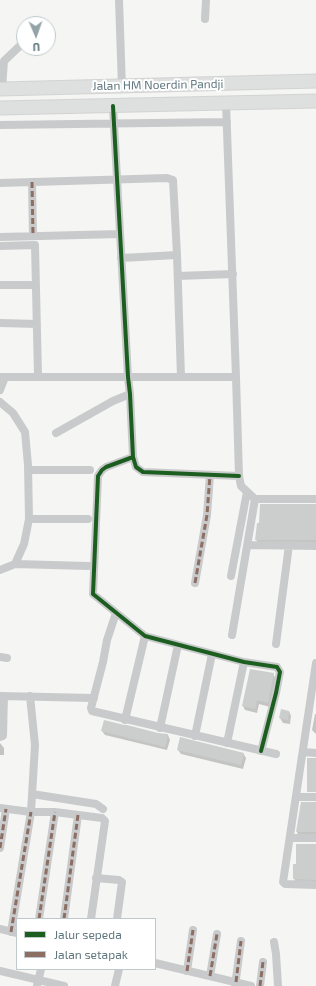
<!DOCTYPE html>
<style>
body{margin:0}
#map{position:relative;width:316px;height:986px;overflow:hidden;background:#f5f5f3;font-family:"Exo 2",sans-serif}
canvas{display:block}
.legend{position:absolute;left:16px;top:918px;width:140px;height:52px;box-sizing:border-box;background:#fff;border:1px solid #bfc9cc;margin:0;padding:5px 7px;list-style:none;font-size:12px;color:#60777f}
.legend li{display:flex;align-items:center;gap:8px;height:20px}
.legend b{width:20px;border:1px solid #bfc9cc}
.north{position:absolute;left:16px;top:16px;width:40px;height:40px;box-sizing:border-box;background:#fff;border:1px solid #bfc9cc;border-radius:50%;rotate:178deg;font-size:11px;font-weight:700;line-height:16px;text-align:center;color:#60777f}
.north::after{content:'';display:block;margin:auto;width:14px;height:18px;background:#94a3a8;clip-path:polygon(50% 0,100% 100%,50% 72%,0 100%)}
</style>
<div id="map">
<canvas width="316" height="986"></canvas>
<ul class="legend">
<li><b style="height:5px;background:#1b5e20"></b>Jalur sepeda</li>
<li><b style="height:5px;background:#8d6e63"></b>Jalan setapak</li>
</ul>
<div class="north">U</div>
</div>
<script>
const g = document.querySelector('canvas').getContext('2d');
g.lineJoin = 'round';
function fill(path, color) { g.fillStyle = color; g.fill(path, 'evenodd'); }
function stroke(path, color, width, dash) { g.strokeStyle = color; g.lineWidth = width; g.lineCap = dash ? 'butt' : 'round'; g.setLineDash(dash || []); g.stroke(path); }
function write(font, color, halo, rows, align = 'center') {
  g.font = font + ' "Exo 2",sans-serif'; g.lineWidth = 4; g.setLineDash([]); g.textBaseline = 'middle'; g.strokeStyle = halo; g.fillStyle = color; for (const [text, x, y, turn = 0] of rows) {
    g.save(); g.translate(x, y); g.rotate((+turn || 0) * Math.PI / 180); g.textAlign = isNaN(turn) ? turn : align; if (halo) g.strokeText(text, 0, 0); g.fillText(text, 0, 0); g.restore();
  }
}
const shadow = new Path2D(`
 M316,505V545L258,544L256,539Z
 M273,674L276,679L270,707L259,704L257,713L245,710L243,706Z
 M289,711L291,716L290,724L283,723L280,718Z
 M315,714H316V734L312,730Z
 M102,731L168,735L170,740L167,750L105,735Z
 M0,743L4,748V755H0Z
 M178,750L243,753L246,758L243,769L181,754Z
 M316,803V837H299L297,832L301,804Z
 M316,844V883H296L294,878L297,865Z`);
const building = new Path2D(`
 M260,504H316V540H255L257,523H259Z
 M250,669L274,673L268,703L257,700L255,709L242,706Z
 M281,709L289,711L288,720L279,718Z
 M104,720L124,725H127L158,733L168,734L165,747L101,731Z
 M180,737L244,753L241,765L177,750Z
 M307,758H316V792H307Z
 M301,802H316V832H296Z
 M296,844H316V880L293,879V864H296Z`);
const minor = new Path2D(`
 M119,0L122,87
 M205,19L206,0
 M2,89L4,61L24,42
 M226,103L236,377
 M113,106L128,377L130,394L133,457L136,467L143,472L239,476
 M0,125L227,122
 M32,182L33,236
 M0,183L167,178L173,180L177,255L181,377
 M0,237L120,234
 M0,246L35,245L38,376
 M121,258L177,255
 M178,276L233,274
 M0,285H36
 M0,323L37,324
 M0,377H236L239,476L241,486L255,499H316
 M0,390L5,377
 M0,402L13,413L25,432L28,465L29,519L24,544L15,564L0,570
 M56,433L113,401L130,394
 M133,457L106,467L102,470L98,476L93,594L145,636L244,662L277,667L280,672L276,693L261,751
 M28,470H90
 M29,519H88
 M248,545L316,546
 M15,564L88,566
 M231,576L247,492
 M195,583L207,515L210,475
 M116,613L107,640L103,662L91,708L92,711L276,754
 M232,635L255,499
 M276,644L289,545
 M0,657L7,658
 M316,663L283,882L285,884L316,885
 M0,696L94,698
 M125,720L145,636
 M160,728L178,645
 M195,736L212,654
 M0,737L3,736L4,696
 M227,743L244,662
 M303,752L316,753
 M32,794L96,804L103,809
 M296,797H316
 M0,808L31,812H55L102,818L105,821L91,919
 M290,838H316
 M0,848L6,809
 M96,878L119,880L122,882L117,919
 M39,919L55,812
 M64,919L78,815
 M0,929L17,933
 M11,932L31,812L35,745L30,696
 M274,942L276,954L278,986
 M155,963L251,986
 M0,971L64,986
 M187,971L193,930
 M210,976L217,934
 M37,986L41,969
 M115,986L119,969
 M235,986L241,941
 M260,986L263,962`);
const primary = new Path2D(`
 M0,89L316,81
 M0,108L316,101`);
const quiet = new Path2D(`
 M32,182L33,236
 M195,583L207,515L210,475
 M0,848L6,809
 M39,919L55,812
 M64,919L78,815
 M11,932L31,812
 M187,971L193,930
 M210,976L217,934
 M236,982L241,941
 M260,986L263,962`);
const cycleway = new Path2D(`
 M113,106L128,377L130,394L133,457L136,467L143,472L239,476
 M133,457L106,467L102,470L98,476L93,594L145,636L244,662L277,667L280,672L276,693L261,751`);
const streetNames = [
 ["Jalan HM Noerdin Pandji",158,85,-1]
];
fill(shadow, '#0003');
fill(building, '#cccece');
stroke(primary, '#d2d3d3', 15);
stroke(minor, '#c9cacb', 8);
stroke(primary, '#dedfdf', 13);
stroke(quiet, '#8d6e63', 3, [6, 3]);
stroke(cycleway, '#1b5e20', 4);
write('12px', '#60777f', '#fff', streetNames);
</script>
